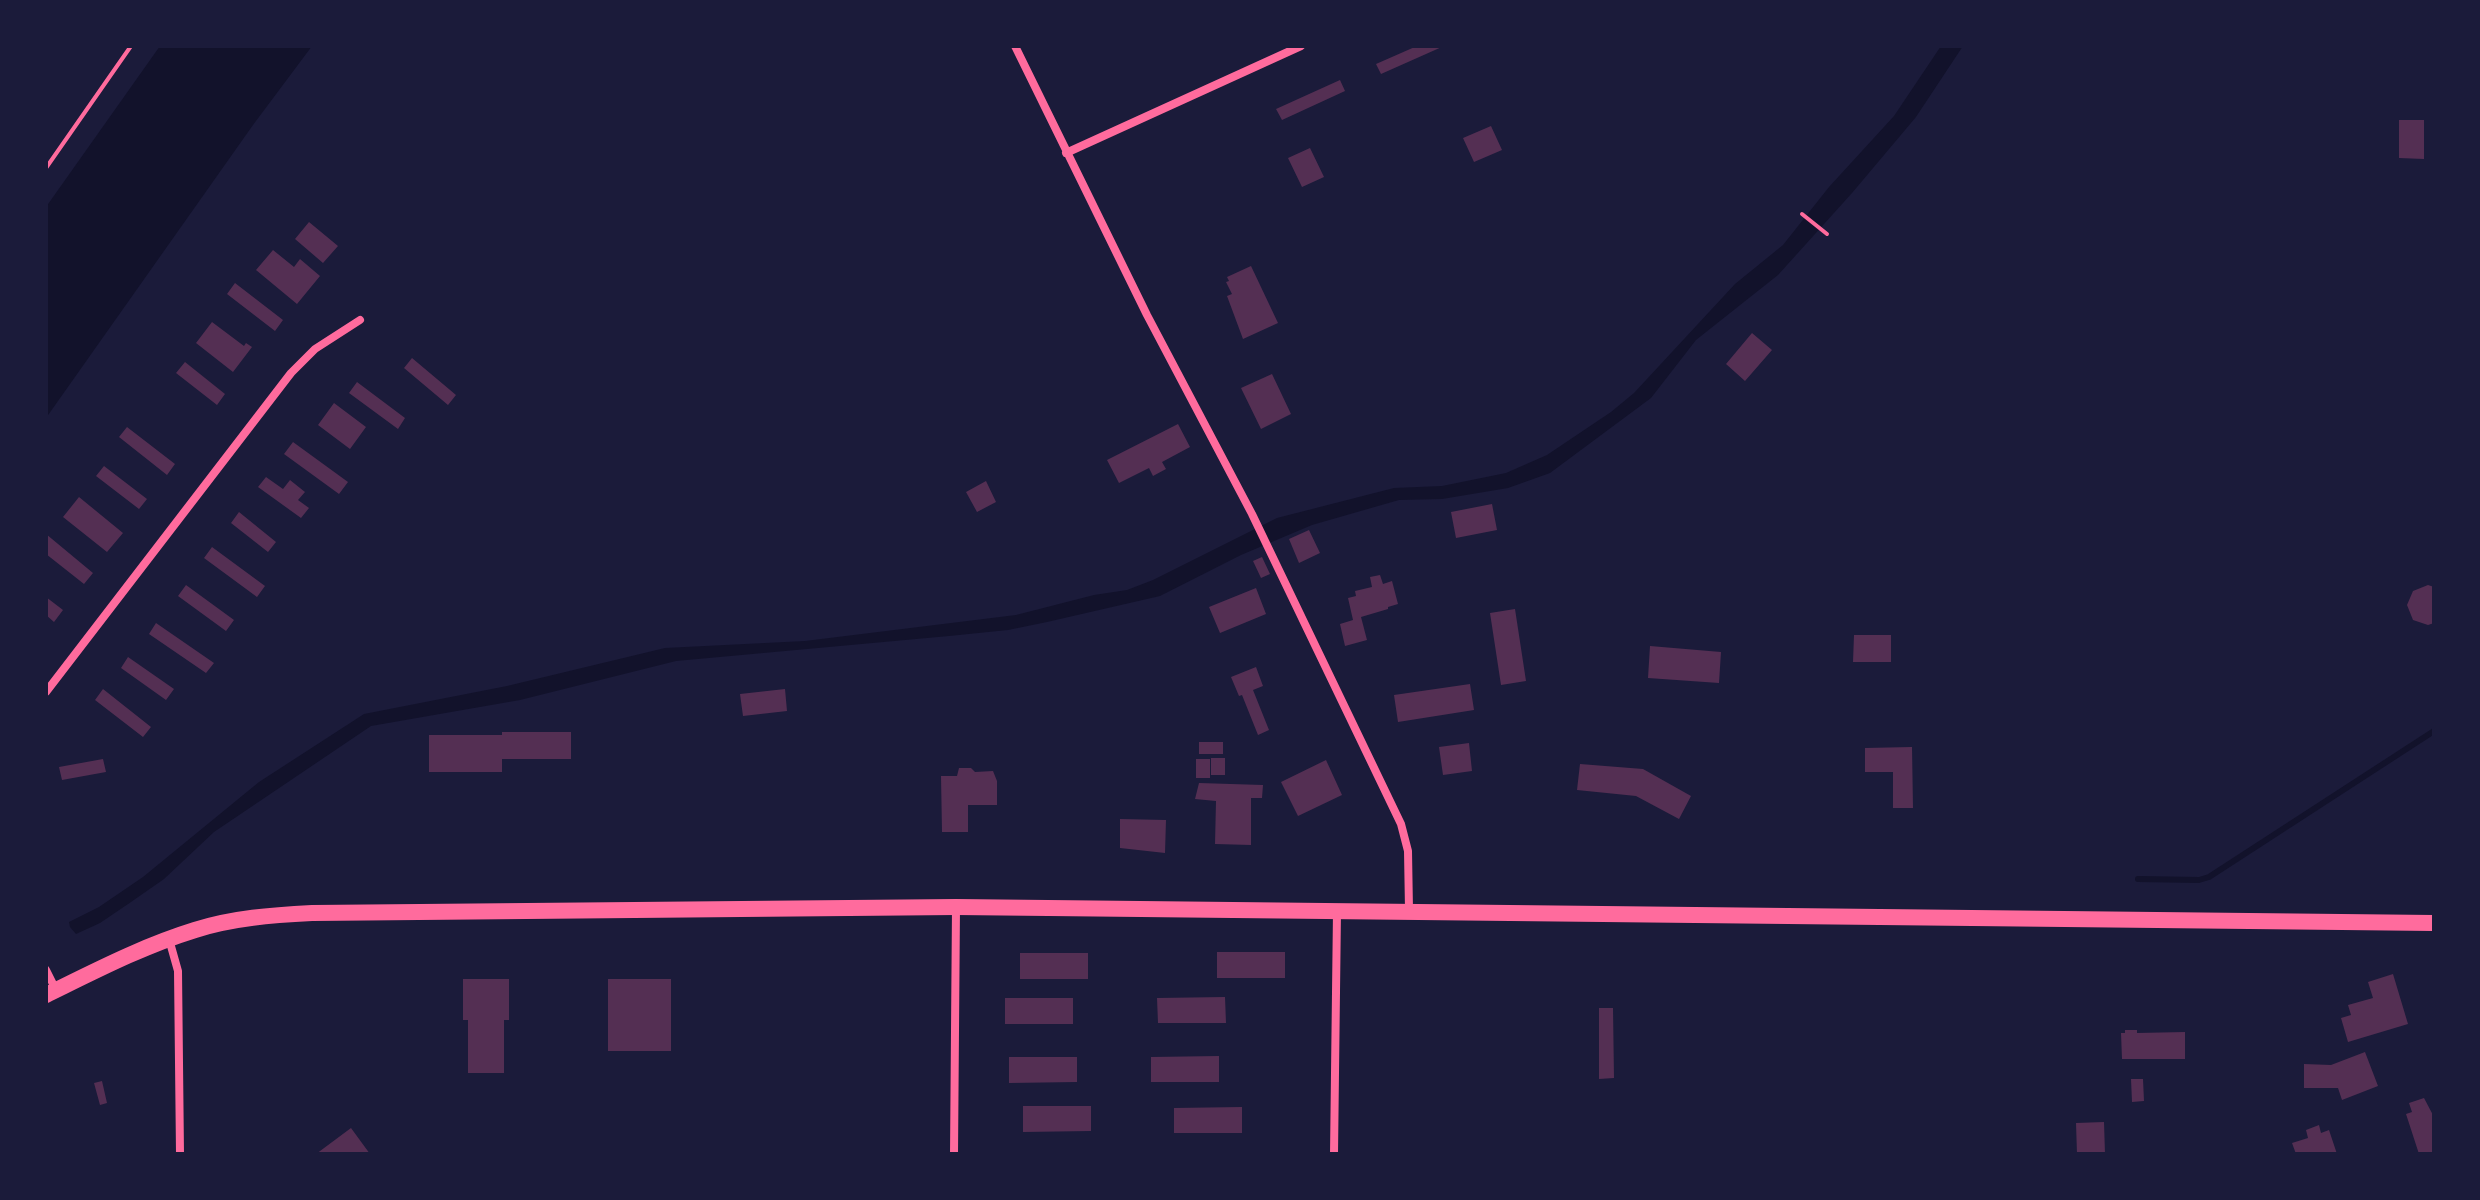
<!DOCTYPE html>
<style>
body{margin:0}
#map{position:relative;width:2480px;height:1200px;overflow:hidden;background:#1b1b3a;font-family:Mulish,sans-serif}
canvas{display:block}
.frame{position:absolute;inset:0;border:48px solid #1b1b3a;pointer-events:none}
</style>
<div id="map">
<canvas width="2480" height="1200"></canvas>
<div class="frame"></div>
</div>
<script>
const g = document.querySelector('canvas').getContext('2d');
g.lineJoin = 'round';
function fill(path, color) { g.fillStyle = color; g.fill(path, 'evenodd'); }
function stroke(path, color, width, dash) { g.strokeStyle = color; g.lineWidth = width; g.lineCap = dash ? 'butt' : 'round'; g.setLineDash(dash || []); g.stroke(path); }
const water = new Path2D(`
 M160,46H312L253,125L46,418V207Z
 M1941,46H1963L1916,117L1852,193L1778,275L1696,340L1651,398L1550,473L1508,488L1442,499L1399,500L1312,525L1241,555L1160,596L1047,622L1008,630L949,636L676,661L520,700L371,726L214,832L164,879L131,902L100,923L76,934L70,927L69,922L99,907L143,877L259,782L364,714L507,686L665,648L805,641L1016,615L1094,595L1127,590L1153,580L1277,518L1394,488L1442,486L1506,473L1547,455L1611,412L1634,393L1735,284L1783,245L1829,187L1894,116Z`);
const stream = new Path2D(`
 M2138,879L2199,880L2209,877L2434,731`);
const building = new Path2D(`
 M1417,46H1444L1381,74L1376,64Z
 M1340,80L1345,91L1282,120L1276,109Z
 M2399,120H2424V159L2399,158Z
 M1491,126L1502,150L1474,162L1463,138Z
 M1310,148L1324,177L1302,187L1288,158Z
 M309,222L338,246L323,263L295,239Z
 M273,250L294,267L300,259L320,276L297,304L256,270Z
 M1251,266L1278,323L1243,339L1227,296L1232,294L1226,282L1229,281L1227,277Z
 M235,283L283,320L275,331L227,294Z
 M212,322L244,346L246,343L252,347L233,372L196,343Z
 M1752,333L1772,350L1745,381L1726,364Z
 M412,358L456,395L448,405L404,368Z
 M185,362L225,394L217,405L176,373Z
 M1272,374L1291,414L1261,429L1241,388Z
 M357,382L405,418L398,429L349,393Z
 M334,403L366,427L350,449L318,425Z
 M1178,424L1190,447L1162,462L1166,469L1153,476L1149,468L1119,483L1107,460Z
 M127,427L175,464L167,475L119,437Z
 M293,442L348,482L339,494L284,454Z
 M104,466L147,499L139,509L96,476Z
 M266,477L283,489L290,480L305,492L298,500L309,508L301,518L258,487Z
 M986,481L996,502L977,512L966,492Z
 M79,497L123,533L107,552L63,517Z
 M1492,504L1497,530L1456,538L1451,512Z
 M239,512L276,542L268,552L231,523Z
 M1309,530L1320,553L1299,563L1289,539Z
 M46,534L93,573L84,584L46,554Z
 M212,547L265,586L257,597L204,558Z
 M1262,557L1270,574L1261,578L1253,561Z
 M1380,575L1383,584L1392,581L1398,604L1388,607V609L1361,617L1367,640L1345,646L1340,624L1353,620L1348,598L1356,596L1355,591L1372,587L1370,577Z
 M186,585L234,620L226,631L178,596Z
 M2428,585L2434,587V623L2428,625L2413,620L2407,605L2413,591Z
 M1256,588L1266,614L1220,633L1209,607Z
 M46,597L63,610L54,622L46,615Z
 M1515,609L1526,681L1501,685L1490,613Z
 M156,623L214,663L206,673L149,634Z
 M1854,635H1891V662H1853Z
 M1650,646L1721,652L1719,683L1648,678Z
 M128,657L174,689L166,700L121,668Z
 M1256,667L1263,686L1253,690L1269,730L1258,735L1242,695L1239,696L1231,677Z
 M1470,684L1474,710L1398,722L1394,695Z
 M103,689L151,727L143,737L95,700Z
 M785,689L787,711L743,716L740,694Z
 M502,732H571V759H502V772H429V735H502Z
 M1199,742H1223V754H1199Z
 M1469,743L1472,771L1443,775L1439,747Z
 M1912,747L1913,808H1893V772H1865V748Z
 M1211,758H1225V775H1211Z
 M103,759L106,772L62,780L59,767Z
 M1196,759H1210V778H1196Z
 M1326,760L1342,795L1298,816L1281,782Z
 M1580,764L1643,769L1691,796L1679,819L1636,796L1577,790Z
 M959,768H971L975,772L993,771L997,781V805H968V832H942L941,776H957Z
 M1199,783L1263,785L1262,798H1251V845L1215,844L1216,801L1195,799Z
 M1120,819L1166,820L1165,853L1120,848Z
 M1217,952H1285V978H1217Z
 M1020,953H1088V979H1020Z
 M2393,974L2408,1024L2348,1042L2341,1018L2351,1015L2348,1005L2373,998L2368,982Z
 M463,979H509V1020H504V1073H468V1020H463Z
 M608,979H671V1051H608Z
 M1225,997L1226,1023H1158L1157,998Z
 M1005,998H1073V1024H1005Z
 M1599,1008H1613L1614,1078L1599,1079Z
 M2125,1030H2137V1033L2185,1032V1059H2122L2121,1033H2125Z
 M2365,1052L2378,1086L2342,1100L2338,1088H2304V1064L2331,1065Z
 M1219,1056V1082H1151V1057Z
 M1009,1057H1077V1082L1009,1083Z
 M2131,1079H2143L2144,1101L2132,1102Z
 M102,1081L107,1103L100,1105L94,1083Z
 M2424,1098L2434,1117V1154H2419L2406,1114L2412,1112L2409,1103Z
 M1023,1106H1091V1131L1023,1132Z
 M1242,1107V1133H1174V1108Z
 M2104,1122L2105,1154H2077L2076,1123Z
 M2319,1125L2321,1133L2329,1130L2337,1154H2296L2292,1143L2308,1138L2306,1130Z
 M351,1128L370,1154H316Z`);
const path = new Path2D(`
 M46,168L131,46
 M1802,214L1827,234`);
const minor = new Path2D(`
 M1015,46L1147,315L1252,514L1401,824L1408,851L1409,910
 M1066,153L1301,46
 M46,692L291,373L315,349L360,320
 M169,939L178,971L180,1154
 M46,970L56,990
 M954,1154L956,907
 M1334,1154L1337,911`);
const secondary = new Path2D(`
 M46,995C95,971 143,946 195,930C232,918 273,915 312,913L956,907L2434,923`);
fill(water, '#12122b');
stroke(stream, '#12122b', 6);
fill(building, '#542f53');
stroke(path, '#ff6b9d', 4);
stroke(minor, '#ff6b9d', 8);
stroke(secondary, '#ff6b9d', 16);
</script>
